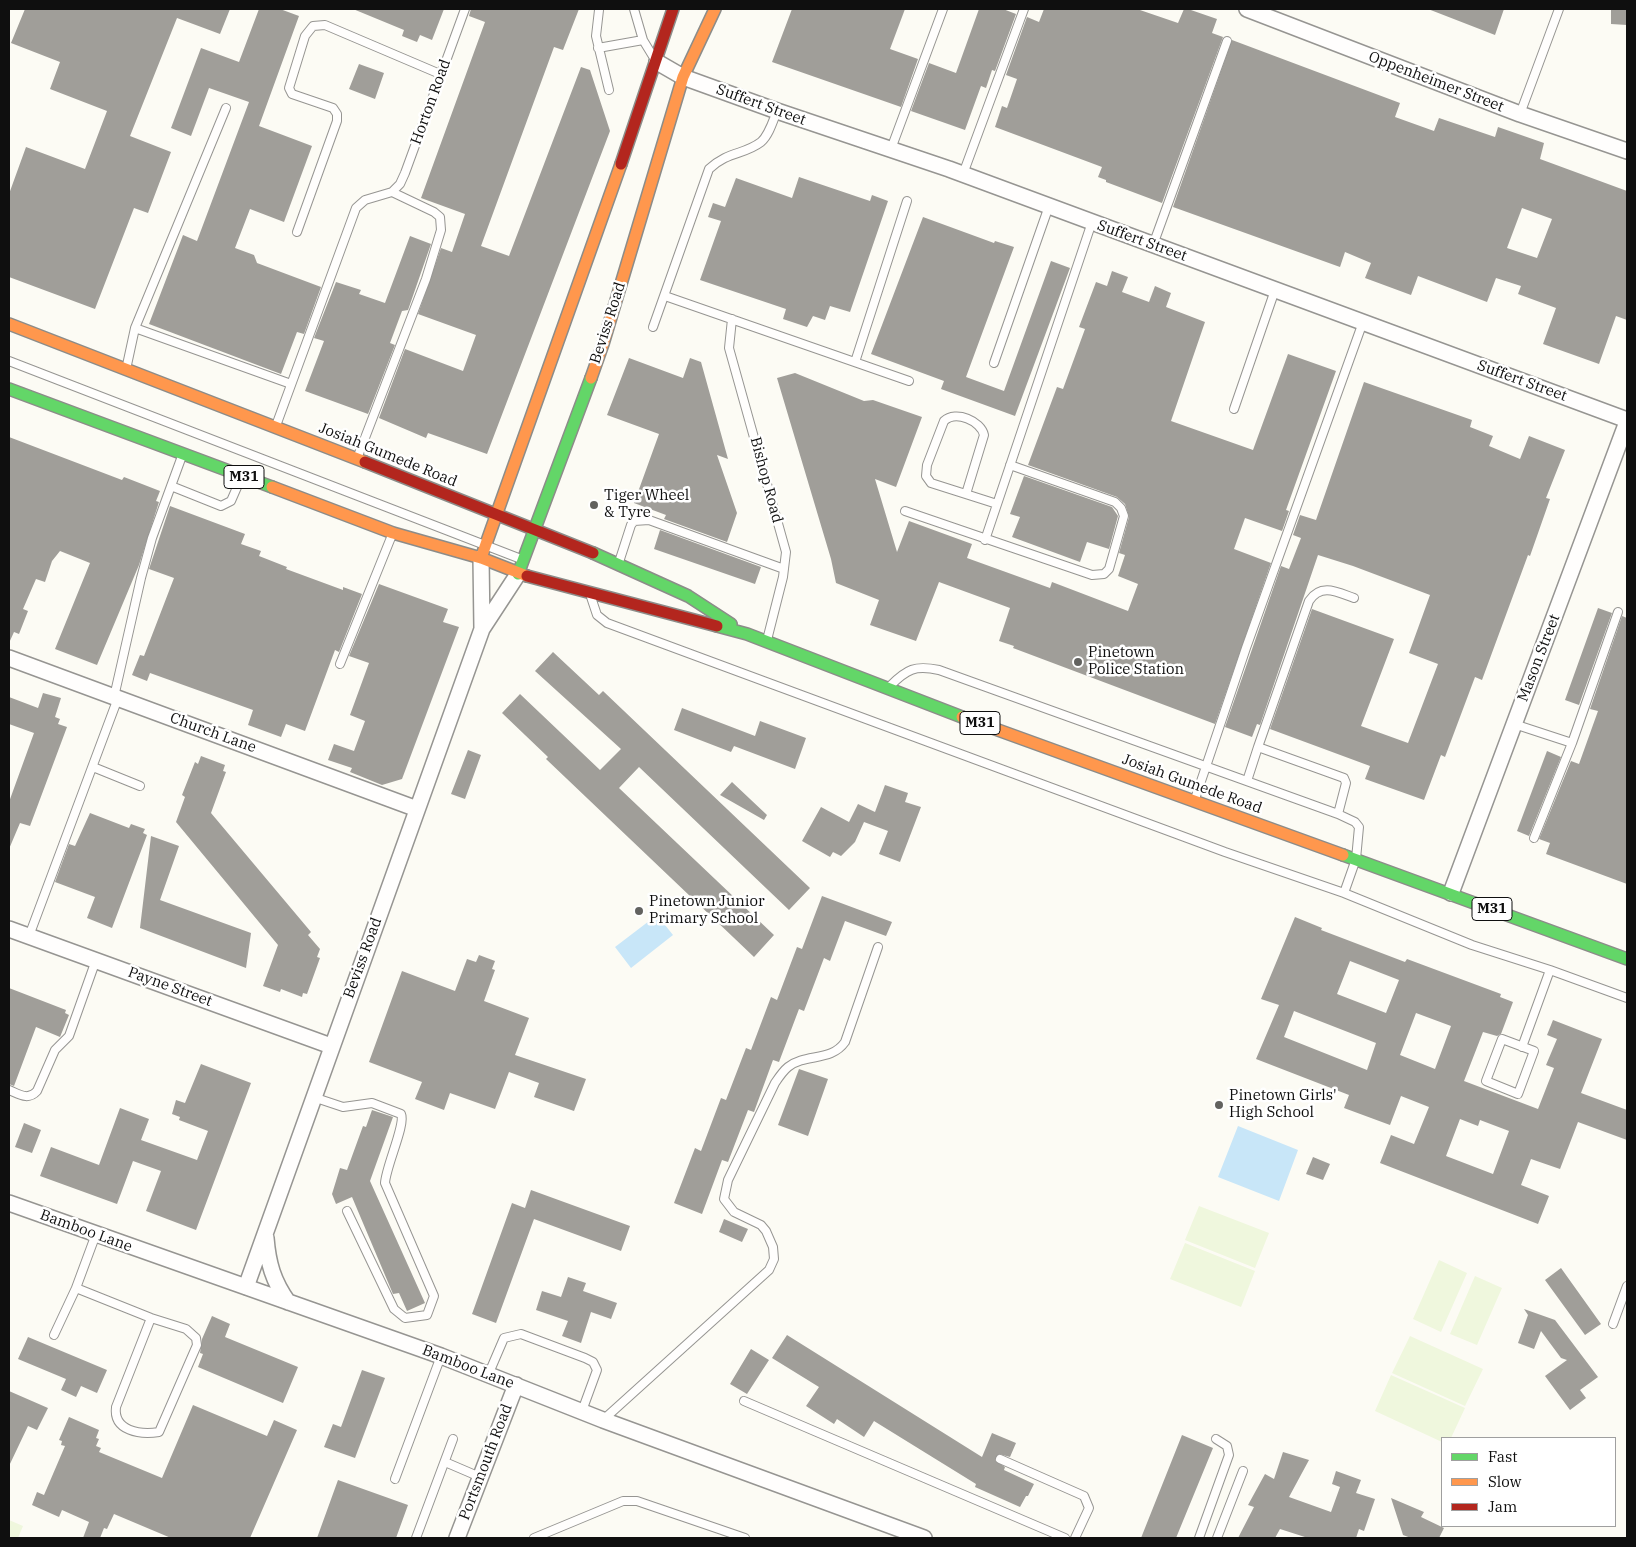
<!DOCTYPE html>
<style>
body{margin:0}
#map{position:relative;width:1636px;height:1547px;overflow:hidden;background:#fcfbf4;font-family:"IBM Plex Serif",serif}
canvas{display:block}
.frame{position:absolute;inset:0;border:10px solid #0f0f0f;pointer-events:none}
.legend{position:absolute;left:1441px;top:1437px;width:175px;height:90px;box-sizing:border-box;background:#fff;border:1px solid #9f9f9f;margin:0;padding:6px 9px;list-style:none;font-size:15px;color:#0f0f0f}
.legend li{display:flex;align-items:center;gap:10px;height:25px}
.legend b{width:25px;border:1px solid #9f9f9f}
</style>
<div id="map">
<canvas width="1636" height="1547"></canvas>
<div class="frame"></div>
<ul class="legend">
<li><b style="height:6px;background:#63d668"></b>Fast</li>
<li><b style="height:6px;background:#ff974d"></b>Slow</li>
<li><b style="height:6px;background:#b3261e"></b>Jam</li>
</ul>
</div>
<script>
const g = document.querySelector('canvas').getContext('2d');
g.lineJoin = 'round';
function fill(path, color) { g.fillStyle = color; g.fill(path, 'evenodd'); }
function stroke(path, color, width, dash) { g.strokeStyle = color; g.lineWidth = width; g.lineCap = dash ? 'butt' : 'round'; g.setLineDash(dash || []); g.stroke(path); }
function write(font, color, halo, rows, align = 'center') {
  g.font = font + ' "IBM Plex Serif",serif'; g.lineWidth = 5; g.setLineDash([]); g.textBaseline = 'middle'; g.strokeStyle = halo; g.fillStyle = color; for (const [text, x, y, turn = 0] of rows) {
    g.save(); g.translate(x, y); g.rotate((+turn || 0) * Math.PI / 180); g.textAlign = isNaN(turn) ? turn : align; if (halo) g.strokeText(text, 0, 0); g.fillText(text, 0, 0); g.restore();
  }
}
const pitch = new Path2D(`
 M1199,1206L1269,1233L1255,1268L1185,1240Z
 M1185,1243L1255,1271L1241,1307L1170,1279Z
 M1439,1260L1467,1273L1441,1332L1413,1319Z
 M1475,1276L1502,1288L1477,1345L1450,1334Z
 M1410,1336L1483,1369L1465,1406L1392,1373Z
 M1391,1375L1465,1408L1451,1438H1442V1442L1375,1411Z
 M9,1520L23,1526L18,1538H9Z`);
const water = new Path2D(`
 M657,915L673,935L631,968L615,947Z
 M1238,1126L1298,1150L1279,1201L1218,1177Z`);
const building = new Path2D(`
 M25,9H230L220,34L177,18L130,136L171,152L148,213L134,208L95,309L9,277V194L26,147L85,169L107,111L50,89L60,62L11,43Z
 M259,9H280L299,16L259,126L312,146L284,222L250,209L235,248L254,255L257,263L321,287L304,334L297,332L281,374L149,324L183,235L197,241L249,102L209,88L191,136L171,128L201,48L239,62Z
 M353,9H444L432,40L420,35L417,42L402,36L404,30Z
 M471,9H579L563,50L554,47L481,246L509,256L581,67L590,70L610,131L487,454L428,433L426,438L379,418L405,349L463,371L476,335L418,314L441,248L452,252L465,214L421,198L485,22L469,16Z
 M792,9H905L890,49L918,59L901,107L772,62Z
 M979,9H1003L1016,14L995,71L992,70L986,88L981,86L965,130L911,111L929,63L956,73Z
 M1044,9H1137L1178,23L1184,9H1188L1217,19L1212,33L1223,37L1162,203L1106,182V180L1098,177L1102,167L995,127L1002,106L1007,108L1017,79L1006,75L1027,17L1039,22Z
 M1428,9H1504L1495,35Z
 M1611,9H1627V25L1611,24Z
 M1232,40L1400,103L1395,117L1434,131L1439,118L1495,137L1498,127L1544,143L1540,159L1627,191V320L1616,316L1599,364L1543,344L1556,308L1518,294L1521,286L1496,278L1487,302L1418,276L1411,295L1365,278L1371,263L1345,252L1340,267L1173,207ZM1522,208L1552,219L1537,258L1507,248Z
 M359,64L384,73L375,99L349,89Z
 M799,177L870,201L872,195L888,201L850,312L830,306L825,320L813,316L807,327L783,319L786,309L700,280L721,221L708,217L713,203L725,207L736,178L792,198Z
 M923,217L994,243L995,241L1014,247L966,377L1004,391L1051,261L1070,268L1015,416L941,389L944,381L871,354Z
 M410,236L431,244L408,310L402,311L390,343L395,345L368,414L305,391L324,341L314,338L336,282L361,290L359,294L385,303Z
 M1112,271L1128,277L1122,292L1149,302L1155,286L1171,293L1166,307L1205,322L1171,421L1253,450L1288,354L1336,371L1286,510L1289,511L1282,531L1245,518L1234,549L1271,563L1215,724L1013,648L1014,646L999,641L1010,608L939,582L916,641L870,625L879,600L836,583L831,559L777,378L795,373L864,401L873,400L922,417L896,487L875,479L897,552L909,521L972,544L967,558L1050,588L1052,582L1128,611L1138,584L1118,576L1125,555L1119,553L1129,517L1125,504L1117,497L1028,465L1057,387L1063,389L1085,329L1079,327L1096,282L1107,286Z
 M629,358L683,378L690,358L701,362L728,459L717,455L737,513L727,542L664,519L666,515L634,503L659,434L607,415Z
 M1364,382L1472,420L1470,427L1493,436L1489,446L1520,459L1529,436L1565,450L1546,498L1550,499L1530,556L1528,555L1482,680L1475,677L1445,757L1441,755L1424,800L1365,779L1370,766L1270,729L1312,609L1394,639L1361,726L1408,743L1438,664L1409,653L1430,595L1353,566L1318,555L1260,725L1257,724L1252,737L1225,727L1281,566L1289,569L1301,538L1293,535L1300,515L1316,520Z
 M9,437L122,480L124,477L160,491L156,501L159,502L139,565L97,665L55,649L90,563L60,551L52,561L45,582L36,579L23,609L28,611L19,634L14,632L9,643Z
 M1024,476L1112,507L1118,516L1109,549L1087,542L1080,562L1012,537L1020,517L1010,514Z
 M170,506L245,534L241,544L261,551L259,556L287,567L286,569L343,590V587L362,594L339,652L335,650L305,731L286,724L281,737L248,725L253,710L150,673L147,681L132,675L140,655L144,656L174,578L149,569Z
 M660,530L761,567L755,584L654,549Z
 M379,584L448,609L443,622L459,627L402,779L382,785L350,772L352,768L328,760L334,744L354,751L365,721L350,715L369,663L349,656Z
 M1598,608L1612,613L1579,705L1565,700Z
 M1622,616L1627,618V884L1546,854L1550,843L1539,839L1571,761L1579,764L1598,711L1590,709Z
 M553,652L599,695L603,691L810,888L789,910L639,767L619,788L774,935L754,957L546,759L548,757L502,713L520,694L600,770L621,749L535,671Z
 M43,693L61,698L55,717L60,719L58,724L67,727L30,826L20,823L9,849V802L34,733L9,724V697L38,708Z
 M682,708L755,736L760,721L806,738L795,769L734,746L731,752L674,730Z
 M468,750L481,755L465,799L451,794Z
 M1547,751L1561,757L1529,836L1517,831Z
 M201,756L225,765L223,771L226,772L211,813L311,932L308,935L320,949L317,957L320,958L307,994L303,993L302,997L281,989L280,992L263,986L278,945L176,822L185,797L182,795L195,762L198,764Z
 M732,782L767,815L764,820L720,795Z
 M885,785L908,793L905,802L921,807L900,862L879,854L888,831L864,822L855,842L841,856L833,852L830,857L802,841L821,807L849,822L858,804L875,812Z
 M90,813L129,828L131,824L145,829L143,833L147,835L112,928L87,918L95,897L55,882L69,844L75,846Z
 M151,836L179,846L160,900L251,933L246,968L140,928Z
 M822,896L892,922L886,936L845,921L830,961L824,958L804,1011L799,1009L779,1062L773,1060L754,1112L748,1110L728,1162L722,1160L702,1214L674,1203L695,1148L701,1151L721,1098L726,1100L746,1048L751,1050L771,997L777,1000L797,947L802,949Z
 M1295,917L1322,928L1321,930L1405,962L1407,959L1501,994L1500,997L1513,1002L1501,1034L1497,1036L1483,1032L1464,1081L1538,1109L1554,1068L1546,1065L1557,1039L1547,1035L1553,1020L1602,1039L1581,1093L1627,1110V1140L1578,1122L1560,1169L1531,1159L1521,1185L1549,1196L1538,1224L1380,1163L1391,1135L1414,1144L1429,1107L1401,1096L1390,1125L1344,1108L1349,1095L1256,1059L1279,1005L1261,999ZM1350,961L1399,980L1386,1013L1337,994ZM1294,1011L1376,1043L1367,1070L1284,1037ZM1416,1013L1451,1026L1435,1069L1400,1055ZM1460,1119L1478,1126L1480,1120L1509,1131L1493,1174L1446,1156Z
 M479,955L495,961L492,969L495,970L484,1001L529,1018L515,1055L586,1079L574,1111L534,1097L539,1083L509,1072L495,1109L450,1093L444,1110L415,1099L422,1082L369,1062L402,971L455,991L467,959L476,962Z
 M9,988L66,1010L65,1013L69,1015L60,1037L36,1027L14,1086L9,1084Z
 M201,1064L251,1083L196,1230L146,1211L161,1171L133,1161L117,1204L40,1176L51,1147L99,1165L120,1108L149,1119L141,1140L197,1160L208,1131L179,1120L180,1117L172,1114L176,1100L185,1103Z
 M799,1069L828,1079L808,1136L778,1125Z
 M372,1110L393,1117L370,1181L425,1303L407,1311L399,1293L393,1294L352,1197L336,1204L332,1194L340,1168L347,1170L363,1126L366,1127Z
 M24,1123L41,1130L32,1153L15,1147Z
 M1313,1157L1330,1164L1323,1180L1306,1174Z
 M531,1190L630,1226L621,1251L534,1219L496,1323L472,1314L512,1203L525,1208Z
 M724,1219L748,1229L742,1242L719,1232Z
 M1561,1268L1601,1324L1585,1335L1545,1280Z
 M568,1277L586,1283L583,1291L617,1303L611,1319L591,1312L581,1343L562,1336L568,1321L536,1310L542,1291L561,1297Z
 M1524,1309L1555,1320L1598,1377L1580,1390L1586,1398L1570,1410L1545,1376L1567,1360L1561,1358L1541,1331L1534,1349L1518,1343L1528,1315Z
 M212,1316L230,1324L225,1337L298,1367L283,1403L198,1367L203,1354L200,1353L202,1339Z
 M787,1335L982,1457L992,1433L1016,1443L1010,1457L999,1454L995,1460L1005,1467L1004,1470L1034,1484L1028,1496H1026L1020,1507L975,1487L976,1484L874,1421L864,1437L837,1419L834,1424L806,1406L819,1387L772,1358Z
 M28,1337L107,1370L97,1393L81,1386L76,1397L61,1390L66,1379L18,1359Z
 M751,1349L769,1360L747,1394L730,1384Z
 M362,1370L385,1378L355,1458L324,1447L333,1424L341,1427Z
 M9,1391L48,1408L37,1430L28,1426L9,1466Z
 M193,1405L267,1436L274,1420L297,1430L250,1538H171L114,1514L107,1529L104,1528L100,1538H83L89,1522L62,1510L59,1517L32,1505L37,1492L44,1495L65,1446L61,1445L62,1441L59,1440L69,1417L99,1430L96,1438L99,1439L96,1446L101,1448L99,1452L162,1478Z
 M1182,1435L1213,1448L1176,1538H1141Z
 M1283,1452L1309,1460L1289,1497L1331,1512L1340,1487L1332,1484L1336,1471L1361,1480L1356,1493L1375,1499L1364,1531L1359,1529L1356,1538H1308L1280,1529L1275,1538H1238L1254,1507L1248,1505L1265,1474L1274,1479Z
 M338,1480L408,1505L396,1538H317Z
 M1391,1498L1424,1512L1421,1517L1444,1528L1439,1538H1411L1403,1535Z`);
const lane = new Path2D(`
 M634,9L643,40L654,58
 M599,10L596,36L609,90
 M598,48L643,40
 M1520,114L1559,9
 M891,149L943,9
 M963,174L1024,9
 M392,192L400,184L405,173L465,9
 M297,232L337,121V114L333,108L292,94L289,88L305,36L313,26L325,25L440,74
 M1153,245L1227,41
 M665,296L909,381
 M732,319L729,348L786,552L783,577L767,640
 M653,327L709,169C728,151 744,155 761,142C769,135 773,121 777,111
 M135,328L291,384
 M9,361L521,559
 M855,362L907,201
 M994,363L1049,206
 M127,365L135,328L226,108
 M1234,409L1275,290
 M277,423L356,208L365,200L392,192L434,212L440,217L441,230L426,279L358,456
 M171,486L221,506L231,501L241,478
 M966,494L984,435C981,421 956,410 944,421L927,465L926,476L931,483L997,504
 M905,511L1092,575L1104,574L1109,569L1124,516L1121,508L1115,502L1010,465
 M985,540L1092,222
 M620,559L631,525L634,521L649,520L784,569
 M591,597L597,615L607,623L1225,852L1344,893L1472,945L1550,970L1627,998
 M340,664L392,535
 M890,686C907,669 915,665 939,670L1338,814L1355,822L1359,827L1356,859L1344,893
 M114,697L141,578L152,538L182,456
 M1514,724L1572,743
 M1258,747L1309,601C1321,583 1337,592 1354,598
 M93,767L140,786
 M1247,781L1258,747L1344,778L1346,783L1338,814
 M1195,799L1246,648L1363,322
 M1534,838L1572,743L1618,612
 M29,936L118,698
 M1502,1039L1534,1051L1518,1094L1486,1081Z
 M1522,1047L1550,970
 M9,1090C19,1094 28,1101 37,1091L55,1050L69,1036L96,960
 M313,1097L343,1107L372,1103L401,1114C406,1124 386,1166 385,1183L434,1296L427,1315L405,1318L394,1309L347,1211
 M96,1234L76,1288L151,1318L186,1329L196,1338L197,1345L159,1432C140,1435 113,1431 116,1407L151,1318
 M1613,1324L1627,1286
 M54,1335L76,1288
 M489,1373L504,1338L521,1334L585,1358L593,1362L597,1370L582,1411
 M744,1401L1065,1538
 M603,1420L769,1270L774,1259L773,1247L766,1231L761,1225L734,1212L724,1199L728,1180L775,1083C779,1077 783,1071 788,1067C806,1053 831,1062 845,1042L878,947
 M1000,1459L1084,1496L1089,1508L1075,1538
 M445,1462L480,1477
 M395,1479L441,1356
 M416,1538L453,1439
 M534,1538L623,1501H637L745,1538
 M1199,1538L1229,1455L1227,1446L1216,1439
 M1217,1538L1243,1471`);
const street = new Path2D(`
 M1247,9L1520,114L1627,151
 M657,62L683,77L777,111L949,169L1627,420
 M481,558L482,629
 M9,658L417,809
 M1451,893L1627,422
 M9,929L331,1046
 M9,1203L441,1356L603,1420L924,1538
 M266,1238C268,1263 273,1281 288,1302
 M246,1287L482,629L518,574
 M457,1538L516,1385`);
const fast = new Path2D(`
 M9,389L272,487
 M593,553L688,596L731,624
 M518,574L591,378
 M717,626L747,634L962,717
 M1343,855L1627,959`);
const slow = new Path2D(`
 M9,324L365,462
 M591,378L603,344L683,77L715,9
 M272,487L393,533L481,558L527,576
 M481,558L621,164
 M962,717L1343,855`);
const jam = new Path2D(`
 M621,164L673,9
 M365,462L593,553
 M527,576L717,626`);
const markers = [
 [594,505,5,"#62625f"],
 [1078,662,5,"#62625f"],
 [639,911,5,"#62625f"],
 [1219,1105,5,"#62625f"]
];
const shields = [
 [244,477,40],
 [980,723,40],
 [1492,909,40]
];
const shieldNames = [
 ["M31",244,477],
 ["M31",980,723],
 ["M31",1492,909]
];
const streetNames = [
 ["Oppenheimer Street",1436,82,21],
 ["Horton Road",431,102,-70],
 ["Suffert Street",761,105,20],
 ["Suffert Street",1142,241,20],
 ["Beviss Road",608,323,-72],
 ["Suffert Street",1522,381,20],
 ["Josiah Gumede Road",388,455,22],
 ["Bishop Road",766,480,75],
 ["Mason Street",1539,658,-69],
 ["Church Lane",213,733,20],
 ["Josiah Gumede Road",1192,784,20],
 ["Beviss Road",363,958,-70],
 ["Payne Street",170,987,20],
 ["Bamboo Lane",86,1231,20],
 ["Bamboo Lane",468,1367,21],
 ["Portsmouth Road",486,1462,-69]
];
const poiNames = [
 ["Tiger Wheel",604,496],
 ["& Tyre",604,513],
 ["Pinetown",1088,653],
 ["Police Station",1088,670],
 ["Pinetown Junior",649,902],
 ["Primary School",649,919],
 ["Pinetown Girls'",1229,1096],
 ["High School",1229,1113]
];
fill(pitch, '#eff7dd');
fill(water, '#c8e6f8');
fill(building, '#a09e99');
stroke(lane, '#969592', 10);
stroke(street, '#969592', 18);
stroke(fast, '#8c8c89', 14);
stroke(slow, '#8c8c89', 14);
stroke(jam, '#8c8c89', 14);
stroke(lane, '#fffefd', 8);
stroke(street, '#fffefd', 15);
stroke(fast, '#63d668', 11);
stroke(slow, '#ff974d', 11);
stroke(jam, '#b3261e', 11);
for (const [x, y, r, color] of markers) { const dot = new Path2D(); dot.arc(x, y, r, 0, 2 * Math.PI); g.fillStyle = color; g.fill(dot); stroke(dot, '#fff', 2); }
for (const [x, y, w] of shields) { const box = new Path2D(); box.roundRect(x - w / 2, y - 11.5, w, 23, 4); g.fillStyle = '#fff'; g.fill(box); stroke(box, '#0f0f0f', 1); }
write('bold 14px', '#0f0f0f', null, shieldNames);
write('15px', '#0f0f0f', '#fff', streetNames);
write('15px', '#0f0f0f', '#fff', poiNames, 'left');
</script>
